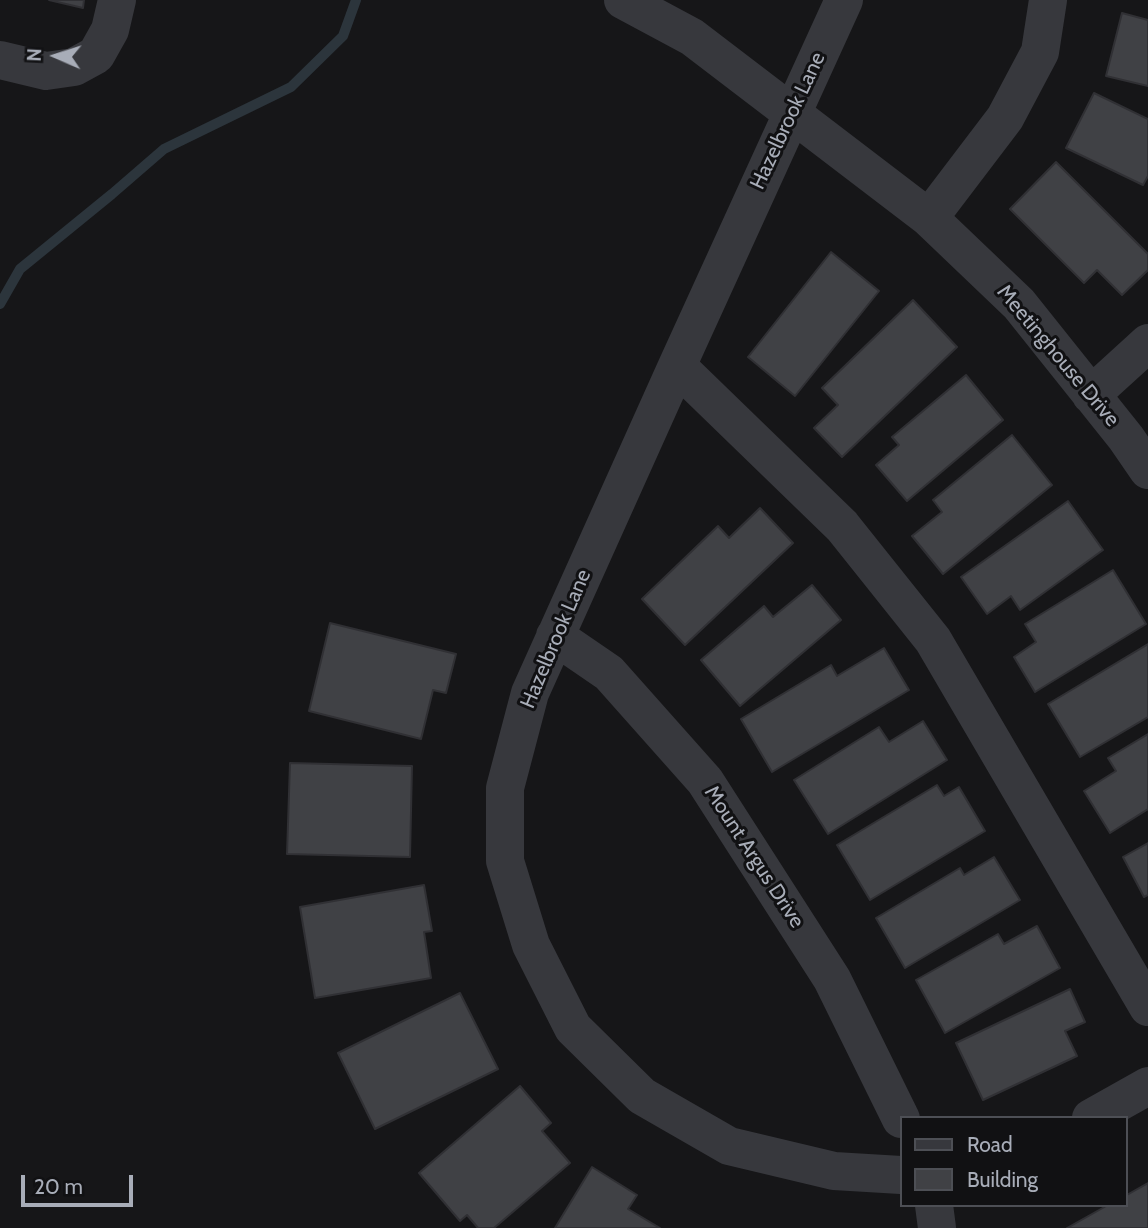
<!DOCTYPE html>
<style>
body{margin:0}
#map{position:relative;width:1148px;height:1228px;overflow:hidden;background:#161618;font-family:Cabin,sans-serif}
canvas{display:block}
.legend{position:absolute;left:900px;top:1116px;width:228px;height:91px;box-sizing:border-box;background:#111113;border:2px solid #4d4f55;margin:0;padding:9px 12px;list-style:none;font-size:21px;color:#a8adb8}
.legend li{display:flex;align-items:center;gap:14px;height:35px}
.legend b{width:35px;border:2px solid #4d4f55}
.north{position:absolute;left:21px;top:21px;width:70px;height:70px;-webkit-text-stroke:5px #111113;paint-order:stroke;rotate:273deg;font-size:19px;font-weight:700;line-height:28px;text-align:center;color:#a8adb8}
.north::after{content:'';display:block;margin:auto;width:24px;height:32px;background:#a8adb8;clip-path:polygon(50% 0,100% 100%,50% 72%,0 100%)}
.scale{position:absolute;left:21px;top:1175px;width:112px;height:32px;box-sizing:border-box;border:4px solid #a8adb8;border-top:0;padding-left:9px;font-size:21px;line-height:24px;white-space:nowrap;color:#a8adb8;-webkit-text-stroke:5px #111113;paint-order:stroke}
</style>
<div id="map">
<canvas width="1148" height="1228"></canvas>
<ul class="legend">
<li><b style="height:9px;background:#37383d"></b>Road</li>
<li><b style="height:19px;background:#404145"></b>Building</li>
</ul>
<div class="north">N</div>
<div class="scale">20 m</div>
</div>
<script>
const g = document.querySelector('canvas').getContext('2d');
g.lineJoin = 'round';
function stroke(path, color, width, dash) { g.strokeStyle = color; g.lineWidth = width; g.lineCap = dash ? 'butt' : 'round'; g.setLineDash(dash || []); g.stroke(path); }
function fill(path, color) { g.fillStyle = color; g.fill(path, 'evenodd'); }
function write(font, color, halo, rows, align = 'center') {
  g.font = font + ' Cabin,sans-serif'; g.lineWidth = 6; g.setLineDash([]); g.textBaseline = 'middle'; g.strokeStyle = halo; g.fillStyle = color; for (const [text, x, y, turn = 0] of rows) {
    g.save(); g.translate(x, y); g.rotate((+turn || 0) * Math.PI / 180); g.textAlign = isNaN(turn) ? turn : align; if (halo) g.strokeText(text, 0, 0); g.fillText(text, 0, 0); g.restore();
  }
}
const stream = new Path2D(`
 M0,304L20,269L112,194L164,149L291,87L343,36L356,0`);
const building = new Path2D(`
 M49,0H84L83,8Z
 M1122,13L1148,20V86L1106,76Z
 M1094,93L1148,119V176L1143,185L1066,148Z
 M1056,162L1148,254V270L1122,295L1097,270L1084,283L1010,209Z
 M831,252L879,291L795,396L748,357Z
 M913,300L957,347L842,457L814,428L838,405L822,388Z
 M966,375L1003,420L907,501L876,465L899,445L892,437Z
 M1012,435L1052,485L943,574L912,536L942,512L933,500Z
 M1068,501L1103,550L1020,610L1011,596L987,614L961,577Z
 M760,508L793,543L685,645L642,599L718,526L729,538Z
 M1113,570L1146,624L1035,692L1014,657L1036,642L1025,624Z
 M812,585L841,620L740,706L701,660L764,606L773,617Z
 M330,623L456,654L446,693L433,690L421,739L309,711Z
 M1148,644V717L1080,757L1048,704Z
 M884,648L909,690L772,772L741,719L831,665L837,676Z
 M923,721L947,760L828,834L794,780L879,727L889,742Z
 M1148,734V809L1110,833L1084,791L1116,771L1108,758Z
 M290,763L412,766L410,857L287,854Z
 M937,785L944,796L959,787L985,831L870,900L837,845Z
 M1148,843V895L1144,897L1123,857Z
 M994,857L1020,900L905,968L876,918L960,868L964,875Z
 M424,885L432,931L424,932L431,978L315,998L300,907Z
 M1037,926L1060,968L945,1033L916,980L998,934L1004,944Z
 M1070,989L1085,1022L1065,1031L1077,1056L983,1100L956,1043Z
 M460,993L498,1069L375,1129L338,1053Z
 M520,1086L551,1123L542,1131L570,1163L494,1228H478L467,1215L460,1221L419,1173Z
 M592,1167L637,1195L628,1209L660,1228H555Z
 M1148,1183V1228H1067L1108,1205H1125V1196Z`);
const minor = new Path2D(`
 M623,0L692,37L929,218L1019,304L1126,438L1148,470
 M844,0L677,366L530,693L505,788V861L531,945L573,1028L642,1096L729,1146L834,1171L901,1175
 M0,60L46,71L74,67L96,55L110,30L117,0
 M929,218L1005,118L1040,52L1048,0
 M677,366L842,526L933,640L1148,1007
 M1091,395L1148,343
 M555,636L609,673L705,781L832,979L901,1119
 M1091,1118L1148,1086
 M934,1205L937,1228`);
const streetNames = [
 ["Hazelbrook Lane",788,121,-65],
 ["Meetinghouse Drive",1058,356,50],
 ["Hazelbrook Lane",556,639,-67],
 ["Mount Argus Drive",754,857,57]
];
stroke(stream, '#2c353c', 10);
fill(building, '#404145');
stroke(building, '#303034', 2);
stroke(minor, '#37383d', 38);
write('21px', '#a8adb8', '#111113', streetNames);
</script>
